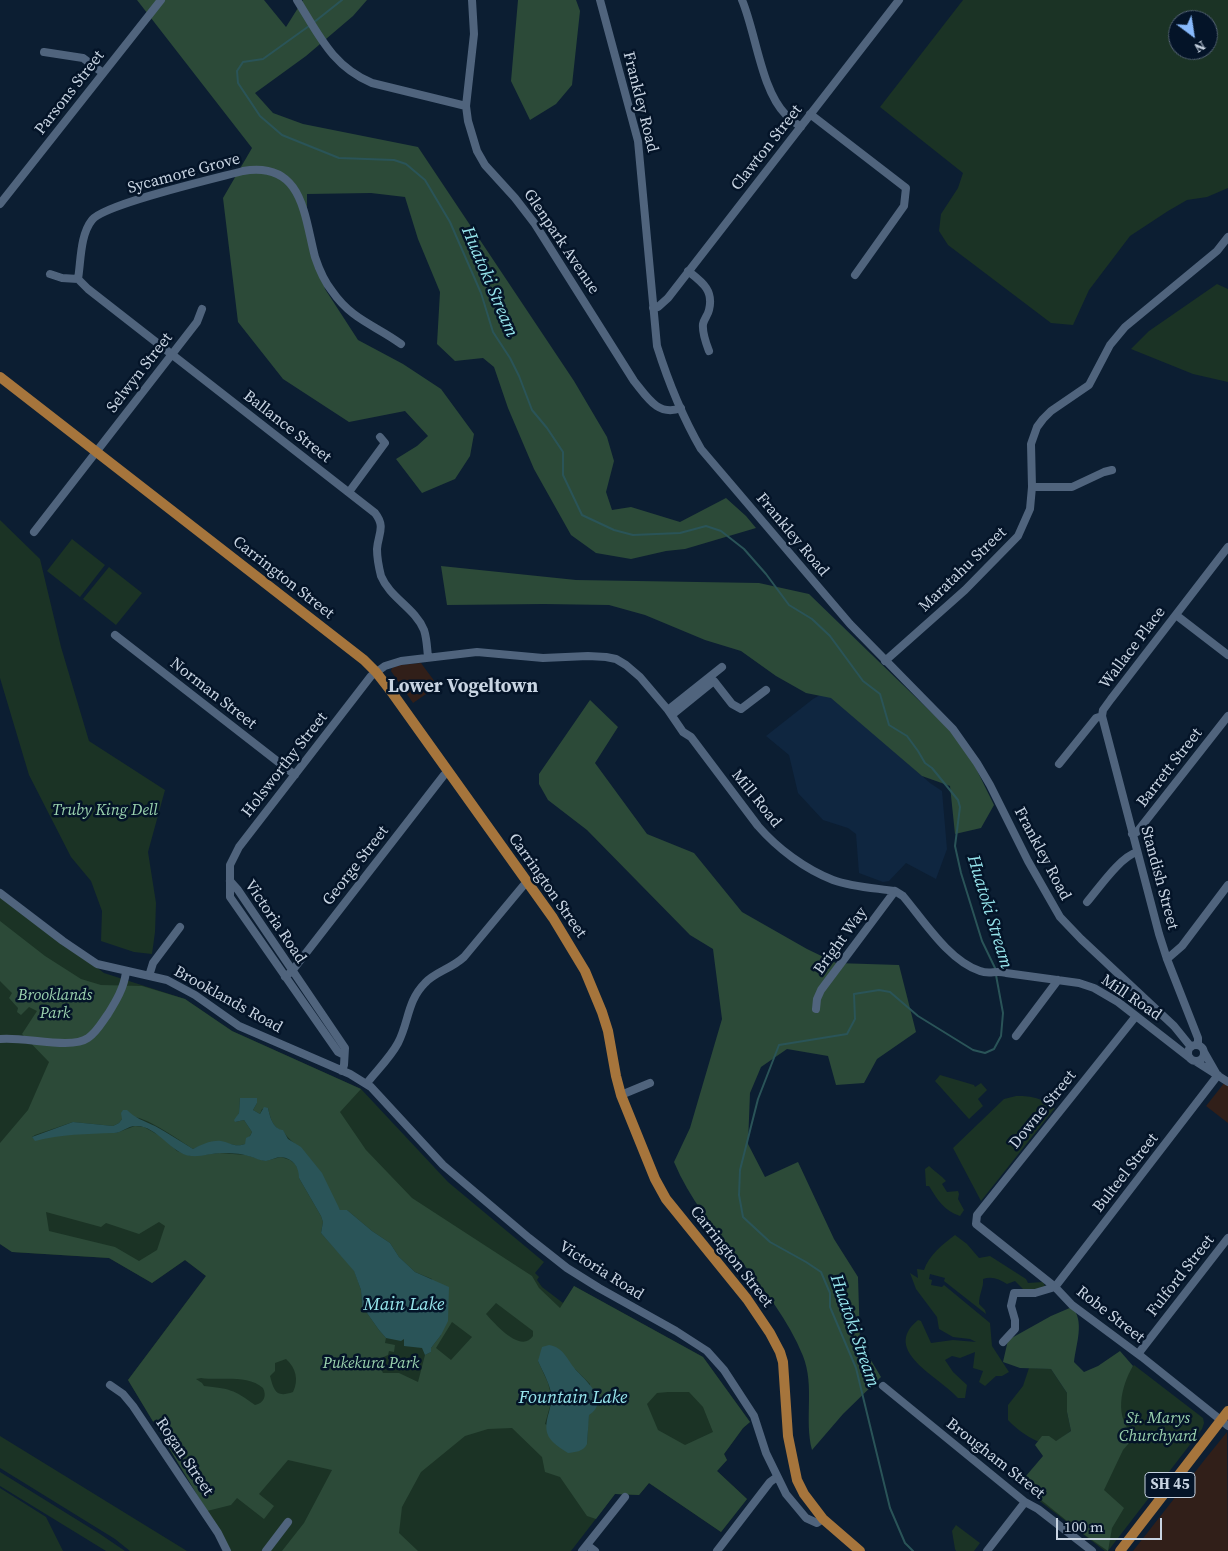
<!DOCTYPE html>
<style>
body{margin:0}
#map{position:relative;width:1228px;height:1551px;overflow:hidden;background:#0c1e32;font-family:"Source Serif 4",serif}
canvas{display:block}
.north{position:absolute;left:1168px;top:10px;width:50px;height:50px;box-sizing:border-box;background:#041428;border:1px solid #526172;border-radius:50%;rotate:149deg;font-size:14px;font-weight:700;line-height:20px;text-align:center;color:#c8d4e2}
.north::after{content:'';display:block;margin:auto;width:18px;height:22px;background:#88bafc;clip-path:polygon(50% 0,100% 100%,50% 72%,0 100%)}
.scale{position:absolute;left:1056px;top:1518px;width:106px;height:22px;box-sizing:border-box;border:2px solid #c8d4e2;border-top:0;padding-left:6px;font-size:15px;line-height:18px;white-space:nowrap;color:#c8d4e2;-webkit-text-stroke:4px #041428;paint-order:stroke}
</style>
<div id="map">
<canvas width="1228" height="1551"></canvas>
<div class="north">N</div>
<div class="scale">100 m</div>
</div>
<script>
const g = document.querySelector('canvas').getContext('2d');
g.lineJoin = 'round';
function fill(path, color) { g.fillStyle = color; g.fill(path, 'evenodd'); }
function stroke(path, color, width, dash) { g.strokeStyle = color; g.lineWidth = width; g.lineCap = dash ? 'butt' : 'round'; g.setLineDash(dash || []); g.stroke(path); }
function write(font, color, halo, rows, align = 'center') {
  g.font = font + ' "Source Serif 4",serif'; g.lineWidth = 5; g.setLineDash([]); g.textBaseline = 'middle'; g.strokeStyle = halo; g.fillStyle = color; for (const [text, x, y, turn = 0] of rows) {
    g.save(); g.translate(x, y); g.rotate((+turn || 0) * Math.PI / 180); g.textAlign = isNaN(turn) ? turn : align; if (halo) g.strokeText(text, 0, 0); g.fillText(text, 0, 0); g.restore();
  }
}
const commercial = new Path2D(`
 M421,663L438,686L413,703L391,671L392,668L400,665Z
 M1225,1082L1228,1084V1123L1206,1106Z
 M1227,1432L1228,1551H1133L1206,1458Z`);
const built = new Path2D(`
 M827,691L930,783L942,791L947,849L936,879L906,863L889,881L883,882L859,873L856,834L848,828L823,820L798,793L789,755L766,736L813,699Z`);
const green = new Path2D(`
 M963,0H1228V188L1207,197L1187,200L1168,211L1130,236L1089,290L1073,325L1051,323L948,245L939,231L941,214L958,188L963,173L880,107ZM1178,20H1208V50H1178Z
 M1217,284L1228,289V382L1193,374L1131,349L1149,331Z
 M0,520L40,559L61,647L89,741L165,790L148,852L156,903L155,932L152,954L134,952L101,941L102,911L91,881L71,857L29,775L0,678Z
 M72,539L105,565L80,597L47,571Z
 M109,567L142,593L116,625L83,599Z
 M0,893L104,973L185,999L232,1031L361,1089L448,1182L544,1262L535,1273L539,1277L537,1280L542,1287L563,1303L574,1286L703,1357L750,1422L743,1428L724,1454L727,1460L717,1471L747,1499L721,1532L649,1483L639,1495L615,1494L571,1551H231L128,1380L206,1276L185,1260L152,1283L109,1258L12,1252L0,1244Z
 M940,1075L974,1085L975,1087L981,1083L987,1090L978,1099L983,1106L969,1119L935,1081Z
 M1016,1096C1034,1096 1040,1098 1055,1108L981,1201L953,1148L1004,1099Z
 M929,1166C935,1172 941,1175 946,1181L942,1184L947,1192L958,1191L959,1194L958,1199L964,1210L960,1216C944,1211 937,1199 929,1186H926L925,1169Z
 M955,1235L967,1244L979,1258L990,1256L1026,1279L1028,1283L1043,1282L1045,1286L1043,1289H1023L1015,1281L1007,1284C999,1279 992,1276 983,1279C984,1287 979,1294 979,1304L985,1310L986,1314L944,1281L945,1278L930,1274L929,1279L932,1280L931,1285L942,1287L944,1285L990,1323L992,1346L1009,1372L1002,1376H996L985,1386L979,1382L983,1371L973,1368L975,1352L960,1358L952,1356L945,1360L953,1372L967,1385L965,1398H958C940,1377 880,1351 918,1320L921,1321L931,1343L953,1340L976,1342L970,1339L953,1337L939,1329L937,1317L916,1289L910,1273L918,1278L917,1269L924,1270C929,1255 943,1244 955,1235Z
 M1134,1365L1203,1418L1204,1423L1202,1429L1108,1551H1105L1037,1499L1120,1401L1123,1379Z
 M1029,1368L1051,1369L1067,1393V1412L1071,1431C1065,1435 1058,1442 1050,1443C1037,1445 1017,1430 1008,1420V1405L1023,1386Z
 M0,1436L187,1551H130L115,1539L0,1468Z
 M0,1472L100,1534L125,1551H106L0,1486Z
 M0,1488L46,1517L63,1551H0Z
 M956,1525L980,1543L974,1551H956L955,1549L952,1531Z`);
const forest = new Path2D(`
 M137,0H264L286,27L303,0H367L353,16L306,56L255,93L273,113L303,124L418,147L574,381L607,437L614,461L606,492L612,510L631,507L680,522L726,498L746,516L756,528L685,549L666,551L631,559L596,553L571,535L534,469L508,408L494,367L483,358L455,361L437,344L440,292L418,239L405,197L371,193L307,194V228L325,289L358,340L403,364L441,389L474,434L470,456L455,479L422,493L396,459L417,446L428,436L405,411L349,422L283,379L238,322L223,198L252,148Z
 M518,0H576L580,11L572,85L556,104L530,120L511,81Z
 M441,566L576,580L759,583L809,594L964,744L994,805L981,828L955,834L950,786L922,776L831,698L806,693L776,676L741,651L705,640L645,615L609,605L544,604L447,605Z
 M590,700L618,727L595,763L647,834L694,853L742,912L807,949L836,963L899,965L916,1032L877,1059L864,1083L836,1085L828,1056L787,1049L761,1067L750,1093L748,1144L765,1177L798,1162L834,1239L858,1277L860,1342L881,1377L843,1414L812,1450C804,1419 815,1386 803,1356C774,1283 704,1234 674,1162L690,1128L722,1019L713,949L690,935L587,830L548,800L539,784V774Z
 M0,921L45,956L81,979L101,985L142,986L185,999L232,1031L361,1089L340,1112L366,1150L412,1198L532,1276L539,1288L560,1308L574,1286L703,1357L750,1422L743,1428L724,1454L727,1460L717,1471L747,1499L721,1532L649,1483L639,1495L615,1494L596,1519L587,1516L560,1477L545,1472L542,1457L512,1428L488,1429L465,1436L421,1472L402,1507L399,1533L418,1551H282L304,1523L332,1470L288,1460L259,1494L274,1506L264,1519L237,1498L231,1505L207,1511L128,1380L206,1276L185,1260L152,1283L109,1258L12,1252L0,1244V1143L28,1110L49,1062L22,1034L37,1011L29,1007L21,1015L17,1012L18,1008L9,998L12,993L0,981ZM240,1098H256L257,1103L253,1110L260,1114L262,1109L268,1108C270,1117 273,1129 283,1131C289,1141 300,1146 307,1156C320,1173 328,1193 340,1210H347L372,1231L390,1243L399,1257L415,1272L432,1279L441,1335L431,1348V1352L425,1355L418,1382L399,1373H383L377,1360L388,1355L389,1351L394,1352L395,1345L385,1343L386,1338L379,1330L362,1306L361,1290L354,1270L321,1233L323,1222L321,1216L299,1178V1171L295,1164L290,1160L281,1157L265,1161L246,1155L220,1153L191,1156L177,1151L162,1137L144,1127L135,1126L116,1133L101,1132L55,1135L35,1140L32,1137L35,1135L73,1122L113,1126L119,1123L122,1119C126,1118 131,1117 134,1117C150,1119 179,1140 193,1149C203,1144 214,1143 225,1143C232,1144 237,1147 245,1144L252,1132L244,1120L235,1122L239,1113ZM46,1212L101,1227L106,1223L139,1234L159,1222L165,1226L157,1250L139,1261L115,1247L49,1231ZM496,1303L533,1331V1336C521,1354 495,1324 486,1314ZM452,1322L472,1337L451,1360L436,1348ZM286,1359C296,1368 299,1380 293,1392C276,1398 274,1391 270,1376L275,1371V1363ZM538,1361L575,1369L590,1384L587,1444L545,1424L552,1399L548,1383ZM201,1378C221,1381 247,1374 263,1388C267,1396 264,1403 255,1405C233,1389 230,1389 204,1386L202,1383L196,1379ZM668,1392H689L703,1407L713,1432L685,1445L658,1430L647,1404L657,1393Z
 M1072,1307C1085,1321 1076,1344 1074,1362L1084,1372L1098,1366L1120,1351L1133,1366C1121,1386 1113,1419 1135,1436L1123,1450L1104,1490L1124,1508L1112,1528L1108,1551L1082,1533L1020,1483L1043,1456L1035,1445L1042,1436H1049L1056,1441L1071,1431L1067,1412V1393L1051,1369L1020,1368L1003,1362L1008,1340L1051,1316Z`);
const water = new Path2D(`
 M240,1098H257V1103L253,1110L260,1114L264,1107L268,1108C270,1117 273,1129 283,1130L288,1139L301,1147L322,1173L340,1210H347L372,1231L390,1243L399,1257L415,1272L449,1287L448,1321L441,1335L431,1348V1352L425,1355L422,1348L404,1346V1339L401,1341L386,1338L379,1330L362,1306L361,1290L354,1271L321,1233L323,1222L321,1216L299,1178C299,1167 293,1158 281,1157C276,1157 271,1160 266,1161C260,1161 254,1157 248,1156C240,1153 230,1153 222,1153C212,1153 201,1157 191,1156C171,1154 156,1124 135,1126C128,1126 121,1133 114,1133C87,1134 61,1134 35,1141L32,1137L73,1122L113,1126L119,1123L122,1119L121,1113L123,1110H127C135,1118 144,1121 155,1126C168,1133 180,1141 193,1149C201,1145 211,1140 221,1141C229,1142 235,1148 245,1144L246,1138L250,1136L252,1132L244,1120L235,1122L234,1120L239,1113Z
 M549,1345C563,1347 567,1359 575,1369C585,1380 611,1401 589,1415L587,1444C583,1452 575,1452 568,1453C549,1441 542,1435 549,1412C550,1407 552,1402 552,1397C550,1384 543,1372 538,1361L542,1347Z`);
const stream = new Path2D(`
 M313,23L342,0
 M309,26L263,59L243,62L237,71L238,83L260,116L282,135L339,158L394,160L406,164L425,180L450,222L481,293L493,332L510,358L519,376L532,410L547,428L563,452V475L582,515L614,530L633,535L680,533L706,526L721,531L744,549L766,574L789,605L812,619L830,636L863,681L880,694L889,725L907,736L918,751L925,763L932,768L958,800L960,807L955,846L961,873L982,941L996,970
 M913,1551L905,1543L890,1508L856,1368L830,1307V1293L821,1272L806,1262L770,1242L743,1217L739,1195L740,1170L758,1099L779,1045L847,1034L855,1019L854,994L879,990L890,992L918,1016L973,1050L985,1053L994,1049L1001,1036L1003,1013L996,975`);
const minor = new Path2D(`
 M297,0C319,35 332,66 372,83L466,106
 M472,0L474,34L466,106L468,121L477,151L485,165L515,198L535,224L634,381C647,397 658,417 681,408
 M600,0L638,141L657,346C668,381 682,416 701,449L850,624L953,729L977,763L990,785L1028,861L1060,917L1081,939L1174,1026L1191,1047
 M742,0C756,33 761,90 786,115C790,120 796,123 801,127
 M44,52L83,58L103,73
 M810,114L906,188L904,206L855,275
 M0,204L161,0
 M688,271C702,282 714,290 709,310C708,315 704,319 703,324C702,333 706,343 709,351
 M50,274L62,278L78,279L88,289L375,513C386,527 378,534 377,549C377,557 379,568 381,576C390,598 415,608 424,630C427,639 427,648 428,657
 M78,279C81,261 80,235 92,220C104,204 217,178 243,171C303,161 304,215 315,257C319,269 324,281 332,291C352,320 375,325 401,344
 M653,308L658,307L668,298L899,0
 M1032,487H1072L1104,472L1112,470
 M349,492L385,443L380,437
 M34,532L197,322L202,309
 M1176,615L1228,655
 M115,635L295,775
 M885,661L965,590L1018,536L1030,509L1032,487L1031,444L1037,427L1043,419L1051,411L1089,385L1110,345L1125,327L1217,251L1228,237
 M668,710L722,667
 M672,715L714,681L732,704L741,709L766,690
 M1102,716L1159,934L1167,959L1198,1038V1045
 M1059,764L1096,718L1102,716L1103,710L1111,699L1228,547
 M1132,834L1137,832L1228,716
 M230,881L238,890L345,1048L344,1065L342,1071
 M0,893L63,941L97,964L167,980L195,995L239,1026L350,1074L371,1087L443,1165L529,1238L567,1268L599,1288L676,1331L707,1351L724,1370L754,1416L766,1453L786,1494L806,1518L817,1523L823,1519
 M1087,902C1099,888 1120,857 1137,852
 M1167,959L1182,946L1228,885
 M149,976L153,963L180,927
 M285,977L292,971L444,775L448,771
 M816,1009L817,999L821,990L895,891
 M1136,1016L977,1215L976,1224L1055,1287L1072,1305L1142,1357L1228,1426
 M1016,1036L1058,980
 M0,1039C23,1036 71,1050 88,1038C97,1032 102,1022 108,1014C116,1001 124,988 126,972
 M1188 1053a8 8 0 1 1 16 0a8 8 0 1 1-16 0Z
 M1204,1052L1216,1073
 M344,1055L338,1052L230,897V865L239,847L371,676L385,666L401,661L477,652L543,658L588,656L606,657L616,659L626,665L640,677L668,710L683,732L691,737L758,826C778,849 805,869 833,880C852,887 875,888 895,891L903,896C924,921 949,961 980,971C990,975 995,970 1006,973L1079,983L1094,988L1118,1002L1190,1058
 M1195,1061L1228,1082
 M367,1083C377,1070 390,1058 398,1043C409,1022 407,1001 425,983C435,972 451,969 464,957L523,886L528,883
 M621,1095L650,1083
 M1003,1342L1015,1329V1320L1011,1306L1014,1293H1035L1055,1287L1218,1075
 M1138,1354L1228,1238
 M110,1385L123,1394L133,1406L218,1533L227,1551
 M883,1386L1025,1502L1038,1509L1092,1551
 M587,1545L595,1551
 M266,1551L288,1522
 M582,1551L625,1497
 M717,1551L770,1482L777,1477
 M987,1551L1025,1502`);
const major = new Path2D(`
 M0,377L364,660L376,672L393,694L553,918L585,971L602,1012L608,1031L616,1076L621,1095L655,1179L666,1199L747,1299L770,1333L780,1352L783,1362L788,1436L797,1480L804,1494L823,1519L860,1551
 M1120,1551L1228,1411`);
const shields = [
 [1170,1485,50]
];
const shieldNames = [
 ["SH 45",1170,1485]
];
const streetNames = [
 ["Parsons Street",70,93,-52],
 ["Frankley Road",640,102,76],
 ["Clawton Street",767,148,-52],
 ["Sycamore Grove",184,174,-15],
 ["Glenpark Avenue",561,242,56],
 ["Selwyn Street",140,373,-52],
 ["Ballance Street",287,427,38],
 ["Frankley Road",792,535,50],
 ["Maratahu Street",963,570,-44],
 ["Carrington Street",283,578,38],
 ["Wallace Place",1133,648,-53],
 ["Norman Street",213,694,38],
 ["Holsworthy Street",285,765,-52],
 ["Barrett Street",1170,768,-52],
 ["Mill Road",756,799,51],
 ["Frankley Road",1042,854,62],
 ["George Street",356,866,-52],
 ["Standish Street",1159,878,75],
 ["Carrington Street",547,886,55],
 ["Victoria Road",275,922,56],
 ["Bright Way",841,941,-54],
 ["Mill Road",1131,998,34],
 ["Brooklands Road",228,1000,29],
 ["Downe Street",1043,1110,-51],
 ["Bulteel Street",1126,1173,-52],
 ["Carrington Street",731,1257,52],
 ["Victoria Road",601,1271,32],
 ["Fulford Street",1181,1276,-52],
 ["Robe Street",1110,1315,38],
 ["Rogan Street",184,1457,56],
 ["Brougham Street",995,1459,38]
];
const parkNames = [
 ["Truby King Dell",105,811],
 ["Brooklands",55,996],
 ["Park",55,1014],
 ["Pukekura Park",371,1364],
 ["St. Marys",1158,1419],
 ["Churchyard",1158,1437]
];
const waterNames = [
 ["Huatoki Stream",489,282,67],
 ["Huatoki Stream",989,912,73],
 ["Main Lake",404,1305],
 ["Huatoki Stream",854,1331,71],
 ["Fountain Lake",573,1398]
];
const quarterNames = [
 ["Lower Vogeltown",463,687]
];
fill(commercial, '#311f19');
fill(built, '#0f2640');
fill(green, '#1b3325');
fill(forest, '#2c4a38');
fill(water, '#2a5458');
stroke(stream, '#2a5458', 2);
stroke(minor, '#50647d', 8);
stroke(major, '#a6753c', 10);
for (const [x, y, w] of shields) { const box = new Path2D(); box.roundRect(x - w / 2, y - 12.5, w, 25, 4); g.fillStyle = '#041428'; g.fill(box); stroke(box, '#c8d4e2', 1); }
write('bold 15px', '#c8d4e2', null, shieldNames);
write('16px', '#c8d4e2', '#041428', streetNames);
write('italic 16px', '#9ad2ae', '#041428', parkNames);
write('italic 18px', '#97e6ed', '#041428', waterNames);
write('bold 19px', '#c8d4e2', '#041428', quarterNames);
</script>
